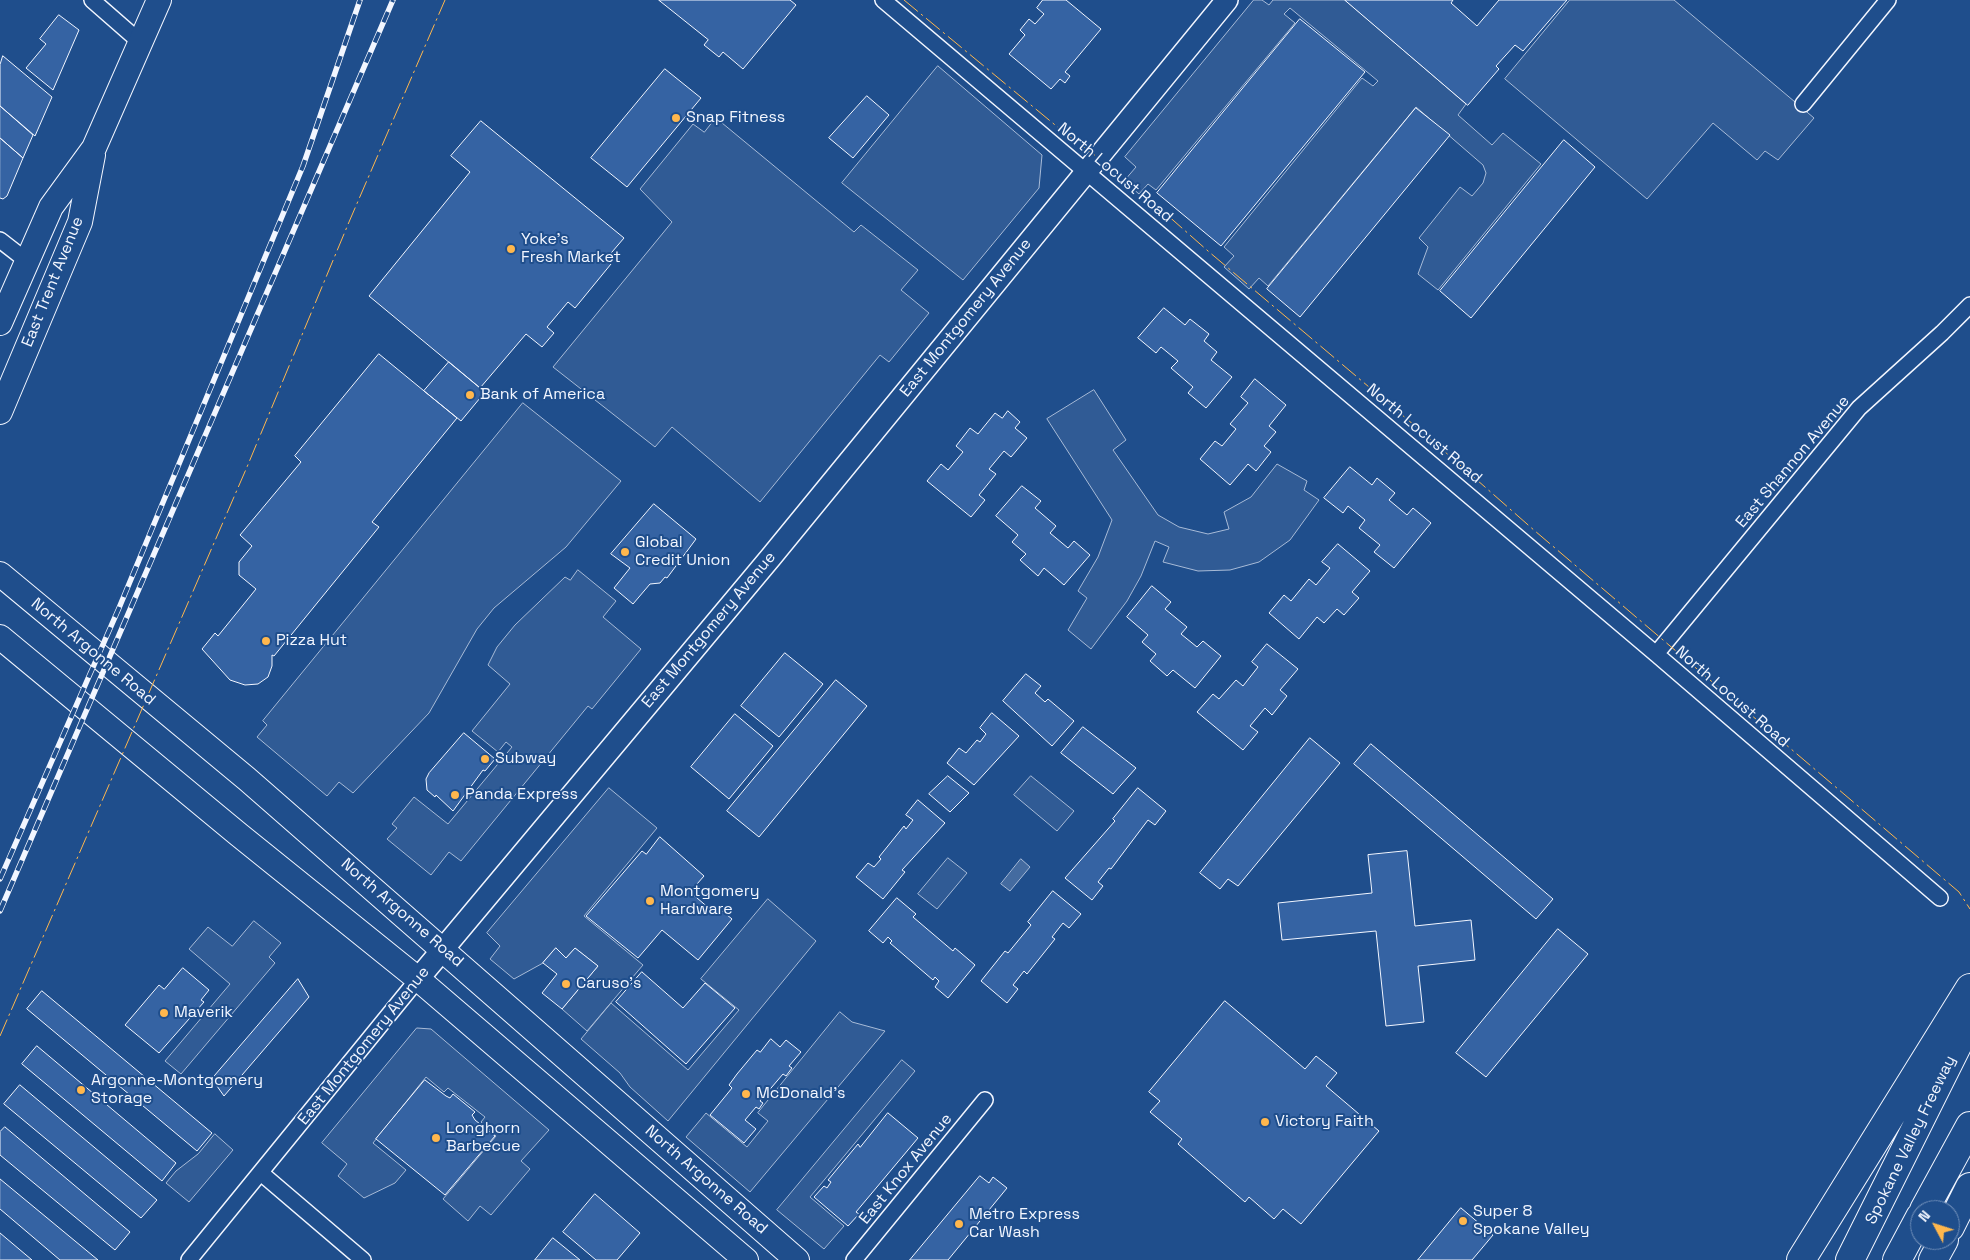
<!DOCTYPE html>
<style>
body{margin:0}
#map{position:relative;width:1970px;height:1260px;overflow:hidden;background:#1f4e8c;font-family:"Space Grotesk",sans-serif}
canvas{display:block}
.north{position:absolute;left:1910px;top:1200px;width:50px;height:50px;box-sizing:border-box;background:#1f4e8c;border:1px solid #7391ba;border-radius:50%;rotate:310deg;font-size:14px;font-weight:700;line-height:20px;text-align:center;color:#f2f6ff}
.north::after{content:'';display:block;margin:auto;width:18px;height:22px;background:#ffb74d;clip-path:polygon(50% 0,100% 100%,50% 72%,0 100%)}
</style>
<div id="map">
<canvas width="1970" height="1260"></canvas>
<div class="north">N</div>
</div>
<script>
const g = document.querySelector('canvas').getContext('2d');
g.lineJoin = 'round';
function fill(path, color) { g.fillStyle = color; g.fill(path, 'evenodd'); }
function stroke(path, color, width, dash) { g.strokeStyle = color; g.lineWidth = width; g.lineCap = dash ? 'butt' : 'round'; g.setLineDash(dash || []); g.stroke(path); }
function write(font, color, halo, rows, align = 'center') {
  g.font = font + ' "Space Grotesk",sans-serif'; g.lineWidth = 4; g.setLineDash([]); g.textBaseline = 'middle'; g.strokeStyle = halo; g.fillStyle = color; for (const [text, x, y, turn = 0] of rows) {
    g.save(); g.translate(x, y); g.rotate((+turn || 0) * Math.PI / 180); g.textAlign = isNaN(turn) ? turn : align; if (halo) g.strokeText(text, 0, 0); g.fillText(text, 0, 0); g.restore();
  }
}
const built = new Path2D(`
 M1254,0H1262L1269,5L1273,0H1345L1466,104L1458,115L1492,145L1503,133L1541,164L1438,290L1418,274L1428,247L1419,238L1460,187L1472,196L1483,183L1486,173L1483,165L1416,107L1268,286L1259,278L1249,289L1224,267L1234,256L1224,247L1362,78L1373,86L1378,81L1290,8L1284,14L1295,23L1156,190L1148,184L1139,194L1124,181L1136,167L1125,157Z
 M1570,0H1674L1814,118L1778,160L1765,151L1757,160L1713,123L1647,199L1505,79Z
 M938,66L1042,155L1039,188L963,280L842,183Z
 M716,118L854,232L861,225L918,270L901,290L929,313L889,362L880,355L760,502L672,427L655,447L553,367L672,222L640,189L693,124L704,132Z
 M1094,390L1126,440L1113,450L1158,515L1179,527L1208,534L1229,529L1224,512L1251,497L1277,464L1307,481L1304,490L1319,500L1290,540L1259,562L1230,570L1198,571L1163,562L1169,547L1155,541L1141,576L1127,601L1091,649L1068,630L1087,598L1078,591L1098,557L1112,520L1047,419Z
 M523,403L621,481L566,547L494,608L477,629L429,713L353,793L339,782L327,796L257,737L267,725L263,721Z
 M578,570L616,601L603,617L641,649L592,709L588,706L461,861L449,852L431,875L387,839L397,828L392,824L414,797L448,824L512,747L506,742L498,752L472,731L510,684L488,665L497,647L515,625L565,577L570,580Z
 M1031,776L1074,811L1057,831L1014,795Z
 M609,788L657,828L584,916L643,965L587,1031L562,1009L598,966L575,948L566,958L556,948L543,963L514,979L490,959L500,946L487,933Z
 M948,858L967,873L937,909L918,894Z
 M768,899L816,941L668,1121L630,1087L620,1073L581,1039L611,1003L688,1070L739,1010L701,979Z
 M254,921L281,943L269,957L275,963L181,1074L165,1061L230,984L189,949L208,927L232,946Z
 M840,1012L852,1022L885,1031L750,1192L686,1137L706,1113L747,1147L768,1121L758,1113Z
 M417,1028L431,1029L549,1130L521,1161L530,1169L491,1215L480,1206L468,1221L443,1199L496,1136L481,1122L485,1117L448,1088L444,1092L426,1077L373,1143L406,1170L395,1183L364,1198L338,1176L347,1164L322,1143Z
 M902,1060L915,1071L810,1197L844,1226L824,1249L777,1210Z
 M215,1134L233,1150L189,1202L166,1183L176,1171L198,1154Z`);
const water = new Path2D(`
 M1021,859L1030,867L1010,891L1001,884Z`);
const building = new Path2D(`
 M659,0H790L796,5L743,69L723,52L719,57L704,45L708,40Z
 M1043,0H1066L1101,29L1065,72L1070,76L1065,83L1060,79L1051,89L1009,54L1025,35L1020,30L1029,19L1035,24L1044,14L1037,8Z
 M1345,0H1453L1451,3L1477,26L1499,0H1567L1523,51L1515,45L1496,66L1499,69L1468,105Z
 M59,15L79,30L53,90L26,68L46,44L40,39Z
 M1300,19L1365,72L1221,246L1157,193Z
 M3,56L52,97L35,136L0,106V65Z
 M665,69L701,98L627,187L591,158Z
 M867,96L889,115L853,158L829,138Z
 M0,106L33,135L23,158L0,138Z
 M1416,108L1450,135L1300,317L1267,289Z
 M481,121L624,238L606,259L611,264L575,308L568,302L547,327L554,333L542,347L526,334L480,388L369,296L470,172L451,156Z
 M0,138L23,158L7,196L3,199L0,198Z
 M1564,140L1595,167L1471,318L1440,291Z
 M1164,308L1185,325L1190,319L1209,334L1204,341L1217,352L1211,360L1232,377L1206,408L1188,393L1193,387L1171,368L1178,361L1161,347L1156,353L1138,338Z
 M379,354L457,418L372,522L379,527L274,656L272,655V666L268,677L258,684L245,685L230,680L202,649L215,633L218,636L256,589L239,575V562L252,546L240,535L301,462L295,456Z
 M449,362L485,392L461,421L424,391Z
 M1255,379L1286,405L1269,426L1276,432L1264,446L1271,452L1256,471L1248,464L1230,485L1200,459L1215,441L1222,446L1236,429L1230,424L1248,403L1241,397Z
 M1008,411L1020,422L1015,428L1027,438L1011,457L1004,451L989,469L996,474L979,495L985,500L971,517L927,481L941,464L948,470L963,452L956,446L970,428L978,434L995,413L1002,418Z
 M1350,467L1372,485L1377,478L1395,493L1389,500L1407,515L1413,508L1431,523L1394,568L1374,552L1380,545L1359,528L1365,520L1348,506L1343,513L1324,498Z
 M1022,486L1041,501L1035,508L1056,526L1050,533L1068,548L1074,541L1090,555L1064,585L1044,568L1038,576L1020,560L1026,554L1012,542L1018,535L996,516Z
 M654,504L696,539L667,578L665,577L660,583L650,584L633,604L614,588L630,568L611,554Z
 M1338,544L1370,571L1352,592L1359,598L1344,615L1337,609L1324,623L1317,617L1299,639L1269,613L1284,595L1291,601L1309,579L1316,585L1330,568L1322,562Z
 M1152,586L1171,602L1165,609L1187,627L1181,634L1197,647L1203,641L1221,656L1195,688L1173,670L1167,676L1150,661L1156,654L1142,642L1148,635L1127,617Z
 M1267,644L1298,669L1280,690L1287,696L1272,715L1265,708L1250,726L1258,732L1243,750L1197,712L1213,694L1219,699L1236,680L1243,686L1258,667L1252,662Z
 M785,653L823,684L779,737L741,706Z
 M1026,674L1041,686L1035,693L1045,702L1048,699L1074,721L1052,746L1003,701Z
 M836,680L867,706L759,837L727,811Z
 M992,713L1019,736L974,785L947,763L959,748L966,753L977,740L980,742L986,734L980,728Z
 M735,714L773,746L729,799L691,767Z
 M1083,727L1136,768L1113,794L1061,753Z
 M464,733L495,759L485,771L483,770L453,811L436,795L435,797L427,790L426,779L429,773Z
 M1310,738L1340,763L1238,886L1228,879L1220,889L1200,873Z
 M1371,744L1553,899L1536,919L1354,764Z
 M948,776L969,793L950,812L929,794Z
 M1138,788L1166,811L1155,825L1148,820L1111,869L1109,868L1098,882L1103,886L1092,900L1065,878L1115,821L1113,819Z
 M918,800L945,823L902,870L905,872L883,899L856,877L868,863L874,867L881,859L879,857L904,826L906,829L913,820L906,815Z
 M660,837L704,876L690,892L717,915L721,910L732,919L698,960L662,930L638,958L586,916L642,851L646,854Z
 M1407,851L1415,926L1471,920L1475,960L1418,966L1424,1022L1386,1026L1376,931L1282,940L1278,903L1372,893L1368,855Z
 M1053,891L1081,914L1069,928L1063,923L1052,937L1055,939L1027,974L1024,971L1013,985L1018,989L1007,1003L981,981L1005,951L1008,953L1031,925L1028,922Z
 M897,898L916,914L913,917L953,951L955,948L975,965L948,998L935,987L939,981L935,977L933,980L890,943L892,941L888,937L883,943L869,931Z
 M1558,929L1588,954L1486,1077L1456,1053Z
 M556,948L566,958L575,948L598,966L562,1009L542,993L557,974L543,963Z
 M183,968L209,990L201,1000L204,1002L159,1053L125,1025L159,985L164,989Z
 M642,972L683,1008L705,983L735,1008L686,1064L616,1002Z
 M298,979L309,997L224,1096L212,1079Z
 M42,991L212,1133L197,1151L27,1009Z
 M1225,1001L1305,1069L1316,1056L1337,1073L1326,1086L1379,1131L1301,1224L1283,1209L1274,1219L1249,1197L1245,1202L1178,1144L1182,1139L1150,1112L1160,1101L1149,1092Z
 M771,1039L780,1047L786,1040L801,1052L789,1066L792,1068L786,1076L783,1074L760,1101L763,1103L759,1109L756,1107L745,1120L756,1129L744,1143L710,1115L732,1088L729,1085L737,1074L757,1050L760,1052Z
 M37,1046L176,1163L162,1181L22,1064Z
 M425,1080L446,1096L450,1098L453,1094L475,1112L472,1115L475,1120L495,1136L445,1195L376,1139Z
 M20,1085L157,1200L141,1218L4,1104Z
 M888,1113L918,1138L856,1212L859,1214L848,1226L814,1197L824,1186L827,1188L831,1182L828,1180L858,1144L860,1147Z
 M5,1127L130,1232L115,1250L0,1155V1132Z
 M980,1176L989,1183L993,1177L1007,1188L948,1260H910Z
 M0,1179L98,1260H60L0,1209Z
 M595,1194L640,1233L617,1260H596L563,1232Z
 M1461,1208L1493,1235L1472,1260H1418Z
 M0,1233L32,1260H0Z
 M553,1238L580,1260H535Z`);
const street = new Path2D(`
 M92,0L140,42
 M883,0L1656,654L1940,898
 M1803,104L1888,0
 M0,240L27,261
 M1656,654L1859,408L1942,333L1970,305
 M261,1173L363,1260
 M189,1260L418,979
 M854,1260L985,1100`);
const secondary = new Path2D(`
 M418,979L771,557L1227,0`);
const primary = new Path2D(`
 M0,323L51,207L94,148L159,0
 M0,412L80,222L93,155
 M0,574L247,779L797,1260
 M0,637L238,834L418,979L746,1260`);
const highway = new Path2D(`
 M1924,1210L1970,1126
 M1950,1227L1970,1187
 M1801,1260L1970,988
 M1850,1260L1970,1020
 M1897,1260L1920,1217
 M1933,1260L1944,1240`);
const rail = new Path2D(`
 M0,879L119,608L303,166L360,0
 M0,911L393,0`);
const power = new Path2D(`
 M904,0L1066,134L1123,176L1208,251L1427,436L1535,531L1959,892L1970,909
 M0,1036L247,467L349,222L445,0`);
const markers = [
 [676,118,5,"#ffb74d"],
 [511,249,5,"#ffb74d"],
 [470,395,5,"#ffb74d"],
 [625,552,5,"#ffb74d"],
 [266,641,5,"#ffb74d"],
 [485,759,5,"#ffb74d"],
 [455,795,5,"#ffb74d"],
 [650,901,5,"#ffb74d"],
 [566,984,5,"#ffb74d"],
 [164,1013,5,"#ffb74d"],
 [81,1090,5,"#ffb74d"],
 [746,1094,5,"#ffb74d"],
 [1265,1122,5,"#ffb74d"],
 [436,1138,5,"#ffb74d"],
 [1463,1221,5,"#ffb74d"],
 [959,1224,5,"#ffb74d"]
];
const poiNames = [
 ["Snap Fitness",686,118],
 ["Yoke's",521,240],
 ["Fresh Market",521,258],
 ["Bank of America",480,395],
 ["Global",635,543],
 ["Credit Union",635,561],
 ["Pizza Hut",276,641],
 ["Subway",495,759],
 ["Panda Express",465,795],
 ["Montgomery",660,892],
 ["Hardware",660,910],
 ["Caruso's",576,984],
 ["Maverik",174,1013],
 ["Argonne-Montgomery",91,1081],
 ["Storage",91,1099],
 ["McDonald's",756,1094],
 ["Victory Faith",1275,1122],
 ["Longhorn",446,1129],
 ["Barbecue",446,1147],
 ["Super 8",1473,1212],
 ["Spokane Valley",1473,1230],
 ["Metro Express",969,1215],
 ["Car Wash",969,1233]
];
const streetNames = [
 ["North Locust Road",1115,173,40],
 ["East Trent Avenue",53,282,-68],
 ["East Montgomery Avenue",966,318,-51],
 ["North Locust Road",1424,434,40],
 ["East Shannon Avenue",1793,462,-50],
 ["East Montgomery Avenue",709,630,-50],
 ["North Argonne Road",93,652,40],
 ["North Locust Road",1732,697,41],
 ["North Argonne Road",402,913,41],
 ["East Montgomery Avenue",364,1046,-51],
 ["Spokane Valley Freeway",1911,1140,-64],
 ["East Knox Avenue",906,1169,-51],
 ["North Argonne Road",706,1180,41]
];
fill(built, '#305b95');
stroke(built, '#a8bbd7', 1);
fill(water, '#446ba0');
stroke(water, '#a8bbd7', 1);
fill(building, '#3563a3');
stroke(building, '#f2f6ff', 1);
stroke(street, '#f2f6ff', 18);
stroke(secondary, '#f2f6ff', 24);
stroke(primary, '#f2f6ff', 26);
stroke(highway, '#f2f6ff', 30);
stroke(street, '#1f4e8c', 15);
stroke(secondary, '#1f4e8c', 21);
stroke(primary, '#1f4e8c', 24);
stroke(highway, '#1f4e8c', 28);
stroke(rail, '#f2f6ff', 5.5);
stroke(rail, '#1f4e8c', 4, [11]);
stroke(power, '#ffb74d', 1, [18, 4, 2.5, 4]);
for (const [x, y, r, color] of markers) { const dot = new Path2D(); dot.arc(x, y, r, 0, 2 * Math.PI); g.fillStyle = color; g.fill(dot); stroke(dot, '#1f4e8c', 2); }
write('16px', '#f2f6ff', '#1f4e8c', poiNames, 'left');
write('16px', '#f2f6ff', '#1f4e8c', streetNames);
</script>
